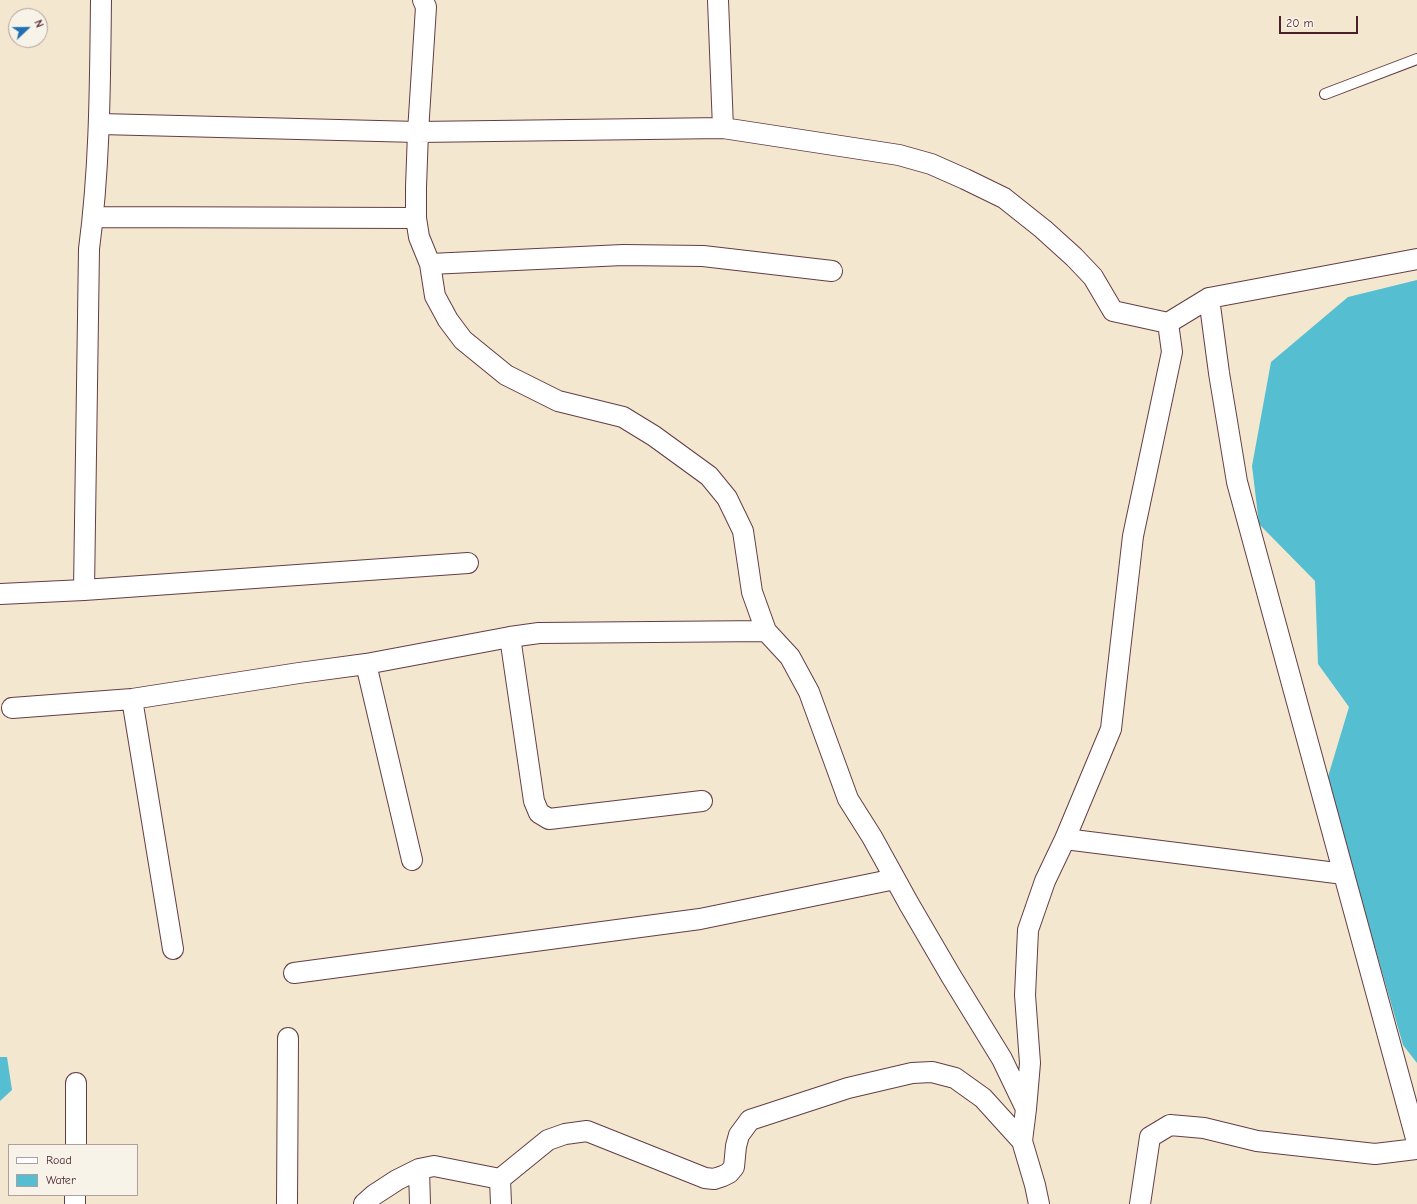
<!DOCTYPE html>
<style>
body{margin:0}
#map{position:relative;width:1417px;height:1204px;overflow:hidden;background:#f4e7d0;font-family:"Comic Neue",sans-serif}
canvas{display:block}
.legend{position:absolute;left:8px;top:1144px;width:130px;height:52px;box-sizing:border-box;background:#f7f3e8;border:1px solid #b29e9c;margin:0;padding:5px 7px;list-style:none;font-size:12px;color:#4a1f2b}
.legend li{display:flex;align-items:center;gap:8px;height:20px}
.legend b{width:20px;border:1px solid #b29e9c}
.north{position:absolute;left:8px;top:8px;width:40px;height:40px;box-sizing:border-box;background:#f7f3e8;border:1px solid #b29e9c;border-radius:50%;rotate:68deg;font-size:11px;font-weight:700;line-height:16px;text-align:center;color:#4a1f2b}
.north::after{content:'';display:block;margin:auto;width:14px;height:18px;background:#1f6fb2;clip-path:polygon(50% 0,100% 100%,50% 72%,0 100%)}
.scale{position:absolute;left:1279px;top:16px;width:79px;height:18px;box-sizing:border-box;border:2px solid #4a1f2b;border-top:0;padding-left:5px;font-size:12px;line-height:14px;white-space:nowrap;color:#4a1f2b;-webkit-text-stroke:3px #f7f3e8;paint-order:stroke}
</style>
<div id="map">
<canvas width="1417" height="1204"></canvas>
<ul class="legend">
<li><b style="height:5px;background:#fff"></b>Road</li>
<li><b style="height:11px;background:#55bfd1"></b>Water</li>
</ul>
<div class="north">N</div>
<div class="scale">20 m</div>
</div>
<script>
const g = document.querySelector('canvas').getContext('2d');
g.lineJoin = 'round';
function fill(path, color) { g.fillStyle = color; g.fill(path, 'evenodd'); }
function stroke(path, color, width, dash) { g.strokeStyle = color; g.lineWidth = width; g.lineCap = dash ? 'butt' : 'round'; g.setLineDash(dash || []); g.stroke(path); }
const water = new Path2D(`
 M1417,280V1063L1403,1045L1327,780L1349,707L1318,664L1315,581L1259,524L1252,466L1271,362L1348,297Z
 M0,1057H7L12,1090L0,1101Z`);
const lane = new Path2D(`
 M1325,94L1417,59`);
const street = new Path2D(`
 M423,0L426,7L418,132L416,187V218L419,237L430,264L435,296L448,320L463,340L506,375L558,401L623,417L654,436L709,476L727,498L743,531L752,592L766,631L790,657L809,692L848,799L872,837L909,904L951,976L1002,1059L1026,1109L1022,1141L1035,1185L1039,1204
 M718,0L723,128
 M100,124L418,132L723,128L899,155L931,164L965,179L1004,198L1043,229L1074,257L1093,277L1113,311L1168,323L1172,352L1133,536L1111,729L1065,839L1045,881L1028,930L1025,995L1030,1063L1026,1109
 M93,217L416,218
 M430,264L623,255L703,256L832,271
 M1209,298L1219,373L1237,482L1417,1142
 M1168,323L1209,298L1417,259
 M84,590L89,249C100,166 100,83 101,0
 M0,594L84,590L468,563
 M510,637L534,801L539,813L549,819L702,801
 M366,664L412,860
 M132,699L173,949
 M12,708L132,699L299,673L366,664L510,637L539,633L766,631
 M1065,839L1344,874
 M294,973L700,919L895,879
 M76,1145V1083
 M419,1169L420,1204
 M500,1179L501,1204
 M75,1204V1195
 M287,1204L288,1038
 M364,1204L374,1195L397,1180L419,1169L434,1166L500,1179L548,1140L565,1134L587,1131L705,1178L714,1179L723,1176L729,1173L734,1167L736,1146L739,1135L750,1120L848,1088L912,1073L932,1072L955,1078L983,1098L1022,1141
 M1140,1204L1150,1137L1170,1125L1204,1128L1257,1141L1375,1154L1417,1149`);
fill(water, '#55bfd1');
stroke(lane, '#643d44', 12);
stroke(street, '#643d44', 22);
stroke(lane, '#fff', 10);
stroke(street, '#fff', 20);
</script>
